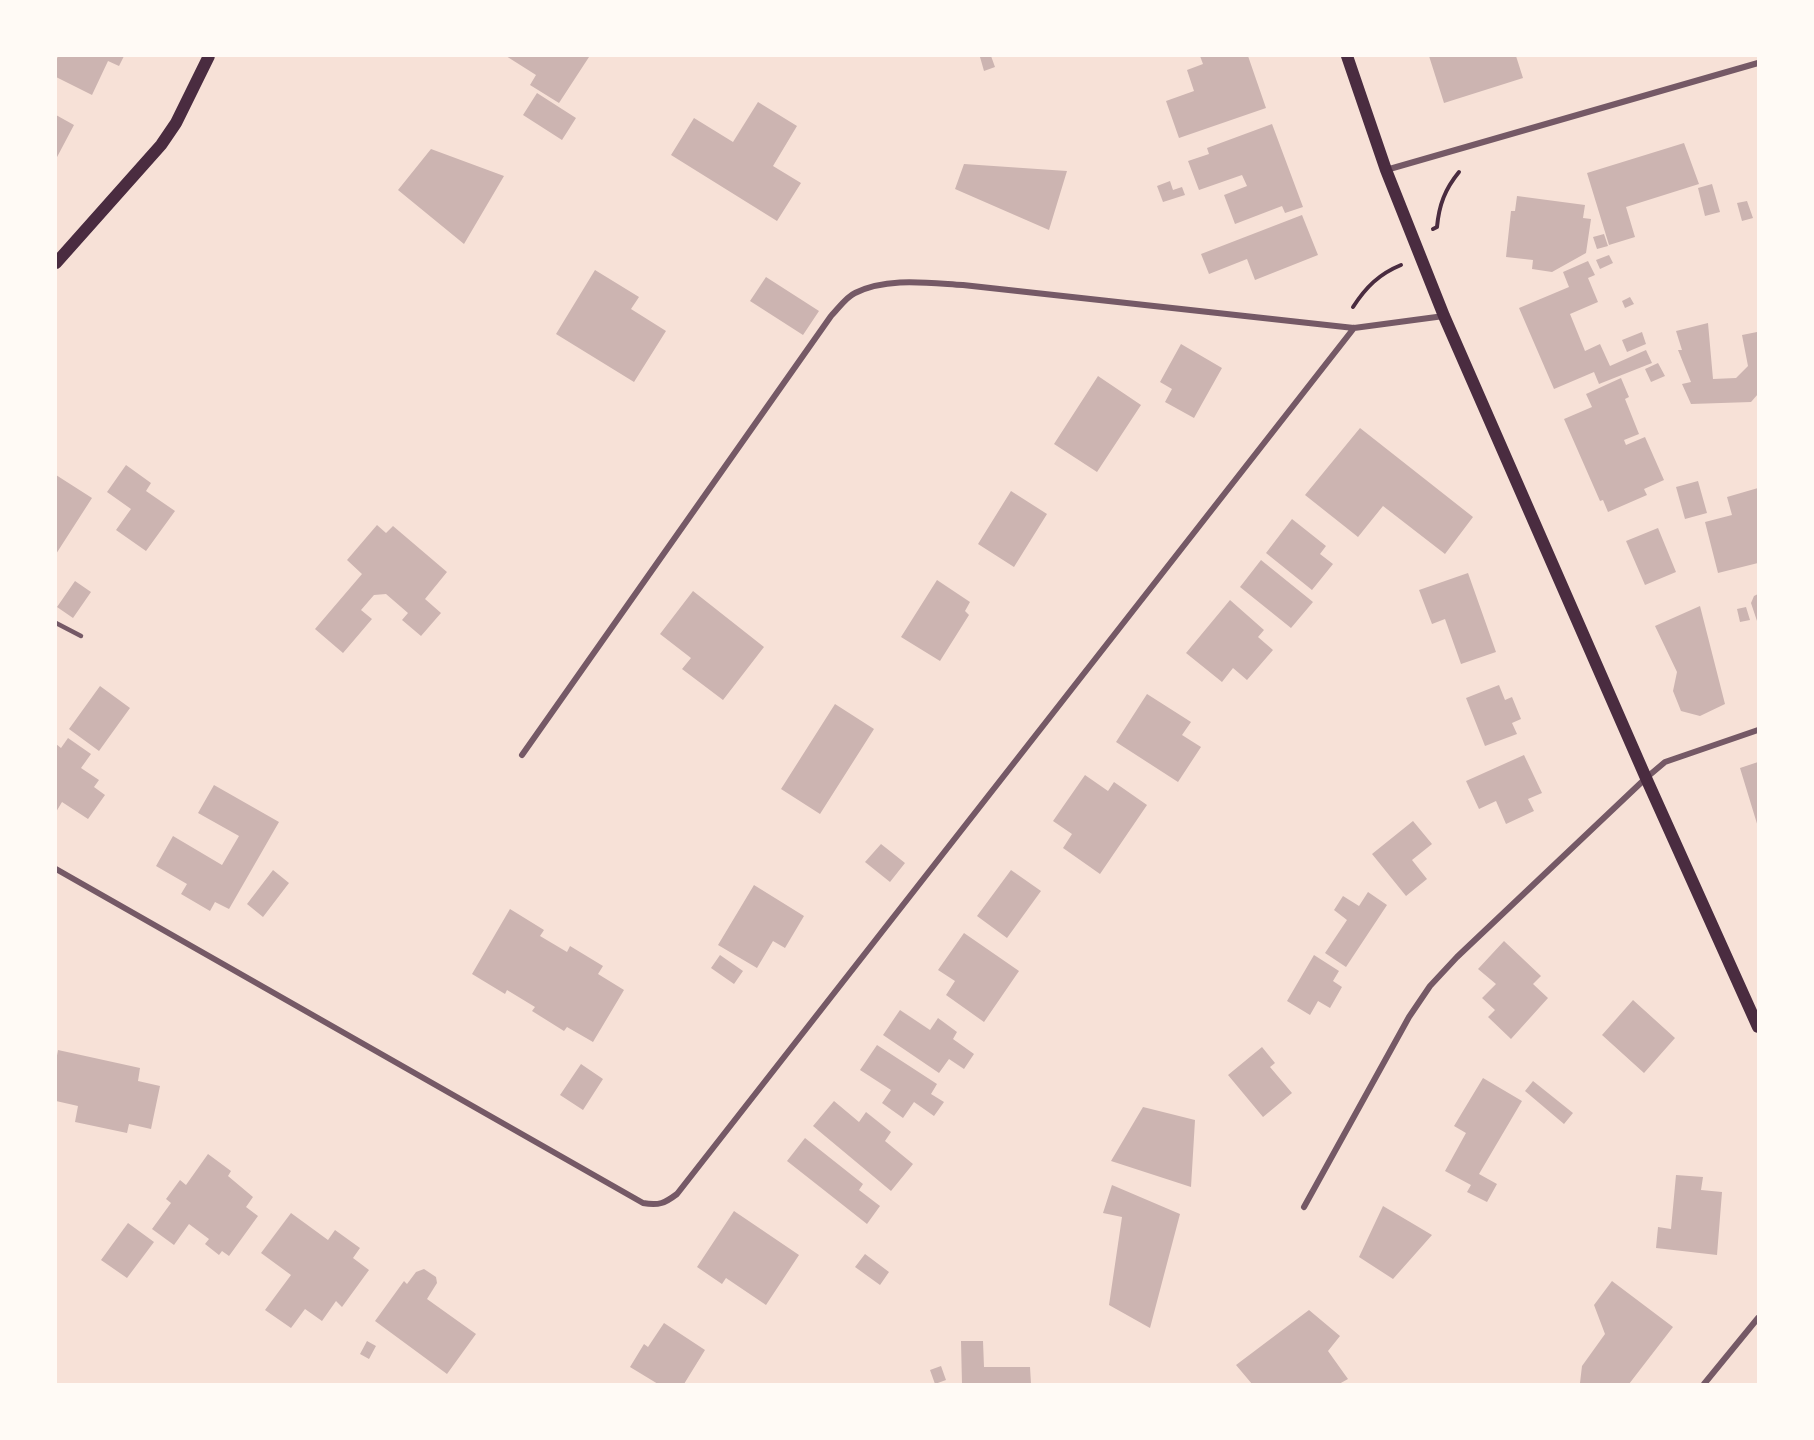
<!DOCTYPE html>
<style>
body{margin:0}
#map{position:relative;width:1814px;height:1440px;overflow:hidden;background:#f7e1d7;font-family:"PT Sans",sans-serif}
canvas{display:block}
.frame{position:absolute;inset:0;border:57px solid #fffaf5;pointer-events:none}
</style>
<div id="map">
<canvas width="1814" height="1440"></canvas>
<div class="frame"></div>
</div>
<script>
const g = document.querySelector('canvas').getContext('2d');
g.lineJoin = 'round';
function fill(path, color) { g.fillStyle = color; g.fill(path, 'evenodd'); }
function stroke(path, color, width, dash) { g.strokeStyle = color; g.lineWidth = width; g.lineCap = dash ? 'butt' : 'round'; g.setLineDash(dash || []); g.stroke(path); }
const building = new Path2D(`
 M58,56H124L119,66L108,61L92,95L56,77V61Z
 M506,56H587L589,57L559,103L530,85L536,75Z
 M985,56H991L995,67L984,71L980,57Z
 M1200,56H1248L1266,108L1179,138L1166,101L1194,91L1187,70L1203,64Z
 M1429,56H1516L1523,78L1444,103Z
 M537,93L576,118L562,140L523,115Z
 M758,102L797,126L773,166L801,183L777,221L671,155L694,118L733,142Z
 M56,115L74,125L56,159Z
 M1272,124L1303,207L1285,213L1282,206L1235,224L1224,195L1247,186L1242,175L1199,190L1188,161L1209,154L1207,148Z
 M1684,143L1699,184L1626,207L1635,237L1609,245L1587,173Z
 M431,149L504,176L464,244L398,190Z
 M964,164L1067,171L1049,230L955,189Z
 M1170,181L1173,190L1182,187L1185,195L1163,202L1157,186Z
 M1712,184L1720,212L1705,216L1698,188Z
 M1517,196L1585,205L1583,218L1591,219L1586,253L1552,272L1532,269L1533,260L1506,257L1511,211H1515Z
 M1747,201L1753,218L1742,221L1737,203Z
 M1302,215L1318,255L1255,280L1247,259L1209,274L1201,254Z
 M1604,234L1608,246L1597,249L1593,237Z
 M1609,255L1613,263L1600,269L1596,260Z
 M1588,261L1595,275L1588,278L1598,302L1570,314L1585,351L1600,344L1610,366L1646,350L1652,363L1599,384L1594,372L1554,389L1519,308L1569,287L1563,272Z
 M595,270L639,297L631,309L666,331L634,382L556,334Z
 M766,277L819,311L803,335L750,301Z
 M1630,297L1634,304L1625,308L1622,301Z
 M1708,323L1713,379L1736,378L1748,366L1742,335L1757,332L1758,338V394L1751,402L1691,404L1682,384L1691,382L1678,350H1682L1676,331Z
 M1642,332L1646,344L1627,352L1622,340Z
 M1181,344L1222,368L1194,418L1165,402L1172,389L1160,382Z
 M1658,363L1665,376L1651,382L1645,369Z
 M1098,376L1141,405L1097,472L1054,444Z
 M1621,378L1629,397L1625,399L1639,434L1624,440L1626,445L1645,437L1664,480L1644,489L1647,495L1608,512L1603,500L1600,501L1564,419L1592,407L1586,394Z
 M1360,428L1473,517L1445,554L1383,506L1358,537L1305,495Z
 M126,465L151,483L146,491L175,511L146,551L116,530L131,509L107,492Z
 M56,475L92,498L56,554Z
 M1698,481L1707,513L1685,519L1676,487Z
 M1758,488V563L1718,573L1705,522L1732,515L1727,497Z
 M1011,491L1047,514L1014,567L978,544Z
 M1292,519L1326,546L1320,554L1333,564L1312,590L1266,553Z
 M377,525L386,533L393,526L447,572L425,599L441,613L421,636L402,620L408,613L386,594L374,595L361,610L372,619L343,653L315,629L362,574L347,560Z
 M1658,528L1676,572L1645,585L1626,541Z
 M1261,560L1313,602L1291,628L1240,587Z
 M1468,573L1496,652L1461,664L1445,619L1432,624L1419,590Z
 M937,580L970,602L965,611L969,615L940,661L901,637Z
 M75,581L91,592L73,618L57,607Z
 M693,591L764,647L723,700L682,669L691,658L660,634Z
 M1758,594V624L1751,603L1754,596Z
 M1230,600L1264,630L1258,637L1273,650L1247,680L1233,668L1222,682L1186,653Z
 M1700,606L1725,704L1700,716L1681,711L1673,691L1677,672L1655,626Z
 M1746,607L1750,620L1740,622L1737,609Z
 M1499,685L1505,700L1512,697L1521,719L1512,723L1517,734L1485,746L1466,698Z
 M100,686L130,708L99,751L69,729Z
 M1147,694L1191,722L1182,735L1201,747L1178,782L1116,742Z
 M835,704L874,729L820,814L781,789Z
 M68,738L91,754L81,768L99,780L94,787L105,795L88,819L62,802L56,812V744L61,748Z
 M1524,755L1542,793L1528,799L1534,811L1506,824L1496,801L1479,809L1466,781Z
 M1758,762V827L1740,768Z
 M1085,775L1108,791L1114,782L1147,805L1100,874L1063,848L1072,834L1053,821Z
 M214,785L279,822L229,909L215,902L210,911L181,894L187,884L156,866L173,836L222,865L239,836L198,813Z
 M1413,821L1432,844L1412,860L1427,879L1406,896L1372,854Z
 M881,844L905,863L890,882L865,862Z
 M273,870L289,883L263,917L247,904Z
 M1011,870L1041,891L1007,938L977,916Z
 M754,885L804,916L785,948L773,941L757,968L718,945Z
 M1368,892L1387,905L1346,967L1325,953L1347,920L1334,910L1343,896L1359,906Z
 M510,909L544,930L540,936L567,952L570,946L603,966L598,974L624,990L593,1042L567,1027L564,1031L532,1011L535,1007L507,990L505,994L472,974Z
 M964,933L1019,971L984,1022L946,995L955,981L938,970Z
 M1504,941L1541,976L1533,984L1548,998L1511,1039L1488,1017L1495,1010L1482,998L1496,984L1478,969Z
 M720,955L743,971L734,984L711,968Z
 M1314,955L1339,971L1333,981L1342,987L1330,1008L1318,1001L1310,1015L1287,1001Z
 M1633,1000L1675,1038L1644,1073L1602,1035Z
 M900,1010L930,1030L938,1018L957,1032L953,1039L974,1054L964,1069L949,1059L939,1073L883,1035Z
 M877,1045L937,1084L931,1094L944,1102L934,1116L914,1102L903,1118L882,1103L891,1090L860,1070Z
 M1262,1047L1275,1063L1270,1067L1292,1093L1263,1117L1228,1075Z
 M58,1050L140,1068L138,1081L160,1086L151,1129L129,1124L127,1133L75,1122L78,1106L56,1101V1061Z
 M581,1064L603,1079L583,1110L560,1095Z
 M1483,1078L1522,1101L1479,1174L1497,1184L1487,1202L1467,1192L1471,1185L1445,1171L1466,1133L1454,1126Z
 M1533,1081L1573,1113L1564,1124L1525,1091Z
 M834,1101L859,1122L866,1112L891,1132L885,1141L913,1164L891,1191L813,1126Z
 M1143,1107L1195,1120L1191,1187L1111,1161Z
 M805,1138L863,1184L859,1190L880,1206L867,1224L787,1161Z
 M208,1154L231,1171L228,1176L253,1197L246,1207L258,1216L229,1256L222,1251L219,1255L205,1244L209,1239L189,1224L174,1245L152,1229L171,1203L166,1199L180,1180L186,1185Z
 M1676,1175L1703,1177L1701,1190L1722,1192L1717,1255L1656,1248L1658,1227L1671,1229Z
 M1112,1185L1180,1214L1150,1328L1109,1305L1122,1217L1103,1213Z
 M1383,1206L1432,1235L1393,1279L1359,1257Z
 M734,1211L799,1255L766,1305L726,1278L722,1284L697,1267Z
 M291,1213L328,1240L335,1230L360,1248L353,1258L369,1270L342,1307L336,1301L322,1321L305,1309L291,1328L265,1310L291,1275L261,1253Z
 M128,1223L154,1242L127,1278L101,1260Z
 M865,1254L889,1272L880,1285L855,1267Z
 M424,1269L436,1277L437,1283L427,1299L476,1334L447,1374L375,1321L404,1281L407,1284L416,1272Z
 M1612,1281L1673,1327L1629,1384H1582L1580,1383L1582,1366L1605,1334L1594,1305Z
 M1309,1310L1340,1336L1328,1351L1348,1379L1339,1384H1252L1236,1365Z
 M664,1323L705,1350L684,1384H658L630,1367L644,1344L648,1347Z
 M367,1341L376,1346L369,1359L360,1354Z
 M961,1341H983L984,1367H1030L1031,1384H962Z
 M941,1366L946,1380L935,1384L930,1370Z`);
const path = new Path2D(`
 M1433,229L1437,227C1439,205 1445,189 1459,172
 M1353,307C1366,287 1379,274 1401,265`);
const service = new Path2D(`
 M56,623L81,636`);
const minor = new Path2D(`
 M1386,170L1758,63
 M522,755L831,316C838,309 846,297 855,293C887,277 928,283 963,285L1354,328L1444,316
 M56,869L643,1203C659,1206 665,1203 677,1194L1354,328
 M1304,1207L1409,1017L1430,986L1457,957L1646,778L1665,762L1758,730
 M1704,1384L1758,1318`);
const secondary = new Path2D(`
 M1347,56L1386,170L1444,316L1646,778L1758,1027
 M56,263L161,145L176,123L209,56`);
fill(building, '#ccb4b1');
stroke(path, '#4a2c40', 4);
stroke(service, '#755966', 4.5);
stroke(minor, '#755966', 6);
stroke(secondary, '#4a2c40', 12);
</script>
